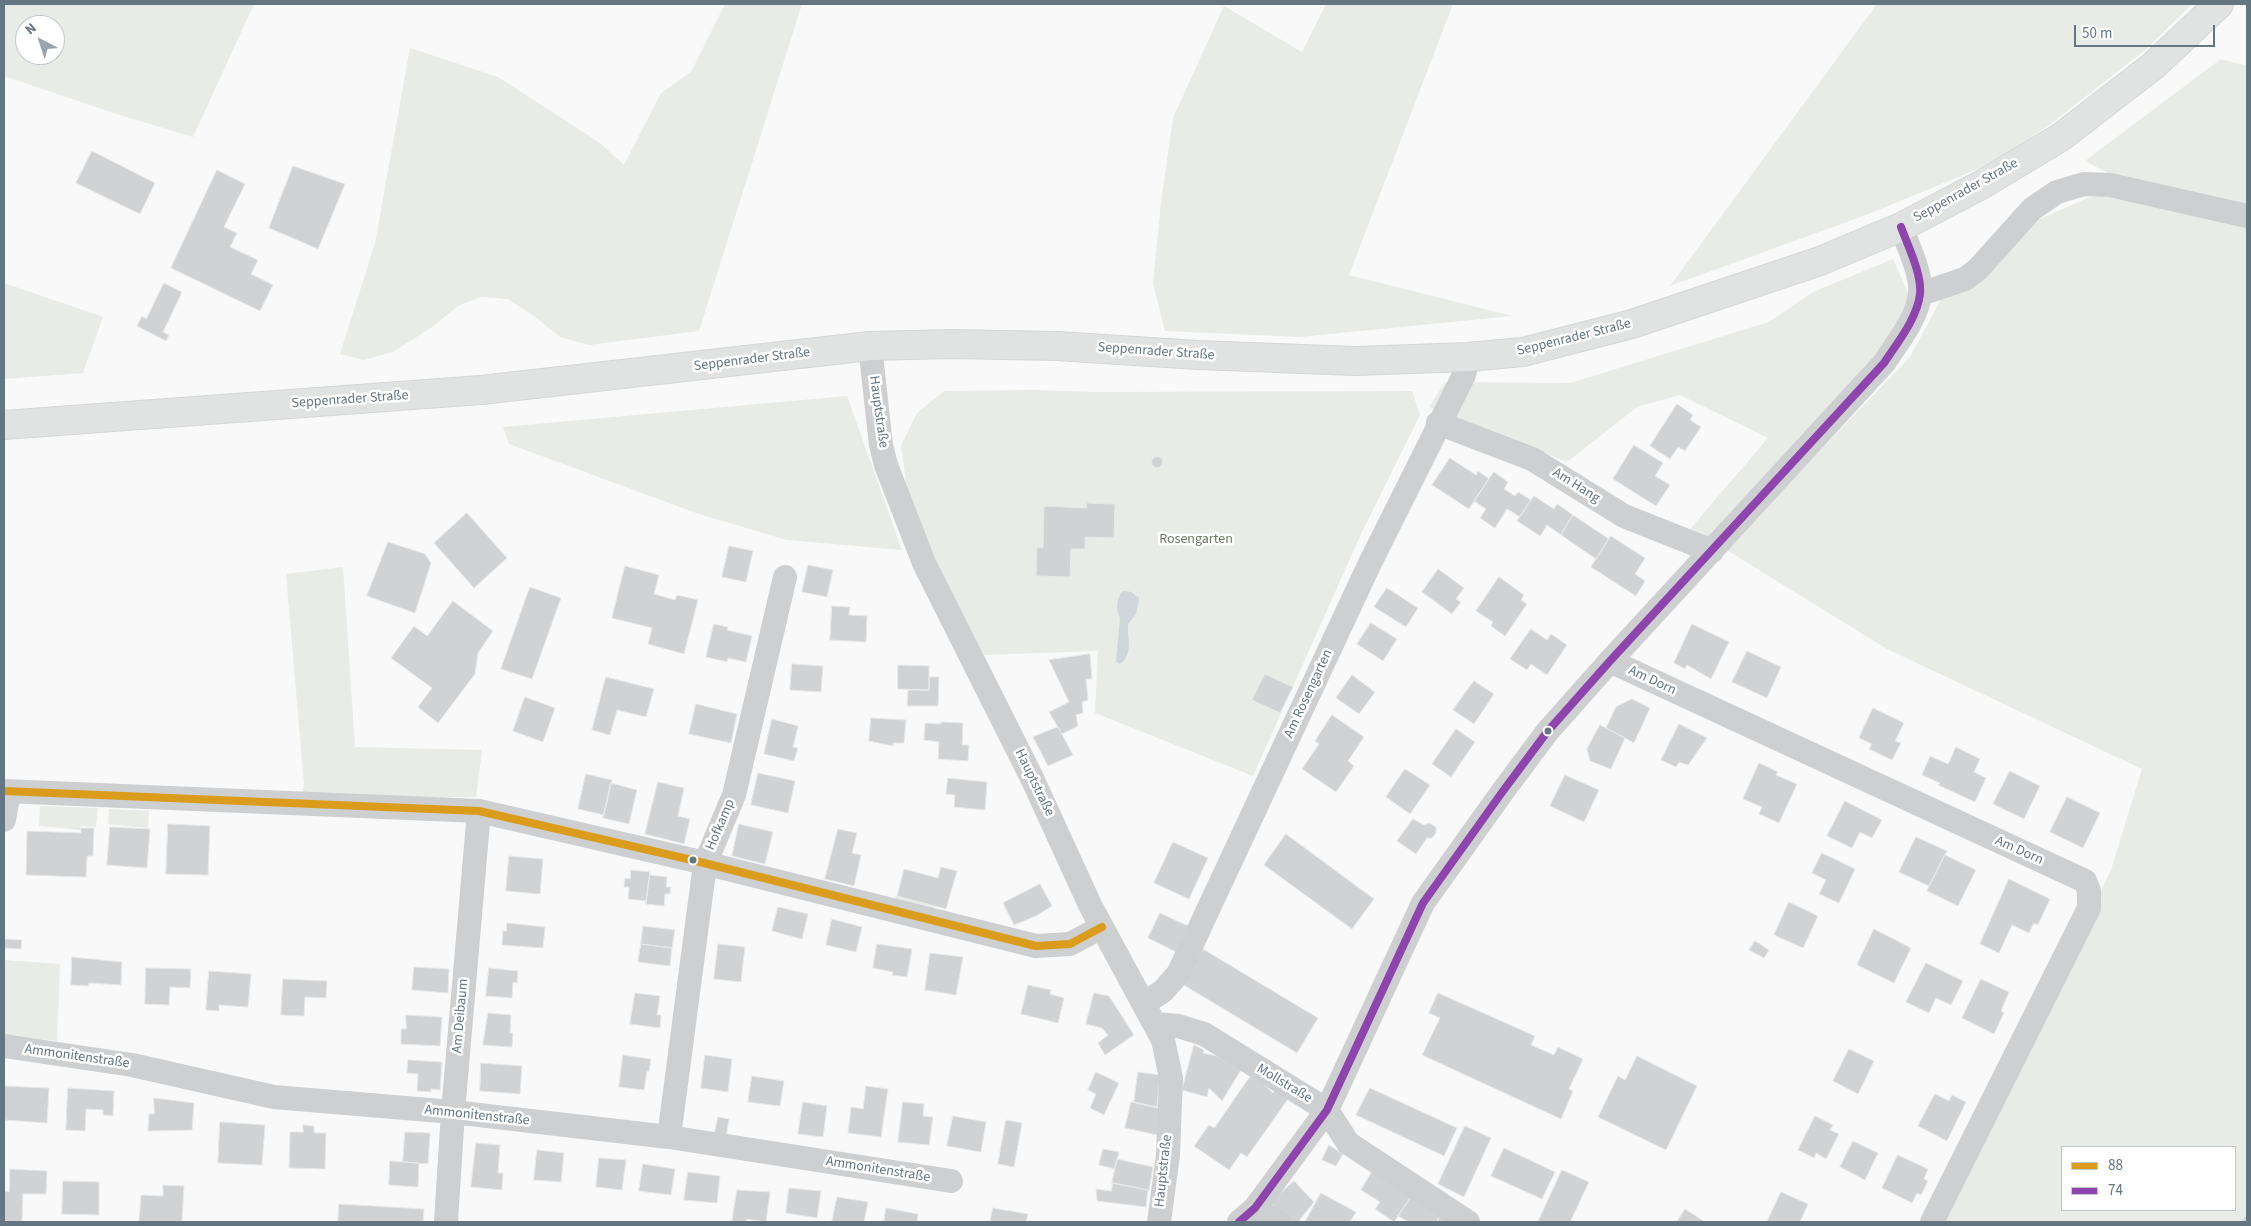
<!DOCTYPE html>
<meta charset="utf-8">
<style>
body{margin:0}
#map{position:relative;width:2251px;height:1226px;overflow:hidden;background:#f9f9f9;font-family:"Source Sans 3",sans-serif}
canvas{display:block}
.frame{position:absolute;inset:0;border:5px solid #657683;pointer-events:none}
.legend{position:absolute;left:2061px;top:1146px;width:175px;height:65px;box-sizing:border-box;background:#fff;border:1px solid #c1c8cd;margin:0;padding:6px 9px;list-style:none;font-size:15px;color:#657683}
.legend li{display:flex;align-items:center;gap:10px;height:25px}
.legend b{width:25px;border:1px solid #c1c8cd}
.north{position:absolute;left:15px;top:15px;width:50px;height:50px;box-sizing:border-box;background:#fff;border:1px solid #c1c8cd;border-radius:50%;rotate:320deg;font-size:14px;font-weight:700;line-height:20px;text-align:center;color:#657683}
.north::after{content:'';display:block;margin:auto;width:18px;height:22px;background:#99a4ac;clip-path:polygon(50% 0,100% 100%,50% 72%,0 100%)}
.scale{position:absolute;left:2074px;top:25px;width:141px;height:22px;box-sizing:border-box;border:2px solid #657683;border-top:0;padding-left:6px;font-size:15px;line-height:18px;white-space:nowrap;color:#657683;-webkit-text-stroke:4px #fff;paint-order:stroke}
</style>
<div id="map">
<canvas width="2251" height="1226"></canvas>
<div class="frame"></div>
<ul class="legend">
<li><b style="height:6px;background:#da9c1a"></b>88</li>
<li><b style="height:6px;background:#8e44ad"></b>74</li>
</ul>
<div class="north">N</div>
<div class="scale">50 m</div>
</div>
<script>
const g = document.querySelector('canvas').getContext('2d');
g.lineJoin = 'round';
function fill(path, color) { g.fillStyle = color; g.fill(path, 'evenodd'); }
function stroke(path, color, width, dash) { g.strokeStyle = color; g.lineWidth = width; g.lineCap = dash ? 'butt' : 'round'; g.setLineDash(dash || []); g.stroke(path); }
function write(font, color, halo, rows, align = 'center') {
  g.font = font + ' "Source Sans 3",sans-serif'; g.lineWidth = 5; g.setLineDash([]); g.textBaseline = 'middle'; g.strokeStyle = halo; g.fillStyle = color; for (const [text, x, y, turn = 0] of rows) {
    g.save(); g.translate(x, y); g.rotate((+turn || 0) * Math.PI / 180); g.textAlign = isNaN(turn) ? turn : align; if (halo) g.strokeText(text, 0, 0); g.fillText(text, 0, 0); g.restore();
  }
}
const green = new Path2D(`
 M4,4H254L193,137L120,115L4,76ZM25,25H55V55H25Z
 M725,4H802L699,331L589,345L560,337L534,316L508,299L481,297L458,306L432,327L393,352L363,360L340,354L375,243L410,48L498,77L600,143L624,165L661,93L691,72Z
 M1326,4H1453L1349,275L1512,316L1300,337L1165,331L1153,283L1161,202L1173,118L1224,6L1302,52Z
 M1877,4H2192L2145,50L2053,122L1997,161L1866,215L1670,286Z
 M2221,59L2247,66V213L2129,184L2085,161Z
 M2131,192L2247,218V1222H1937L2111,870L2142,769L1887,649L1725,549L1910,357L1941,299L1977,276L2040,219L2090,197ZM2062,1147H2235V1210H2062Z
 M1893,259L1909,295L1886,350L1711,539L1690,529L1768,438L1680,395L1637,407L1567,462L1429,407L1445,382L1570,383L1769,322L1813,292Z
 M4,283L103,317L83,373L4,379Z
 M1034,390L1096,392L1412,391L1420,415L1361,534L1253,776L1095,713L1098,651L984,655L933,554L907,489L901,446L917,413L944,391Z
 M847,396L902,550L787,540L699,514L509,444L503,427Z
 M343,567L355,747L482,750L476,797L301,799L304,784L286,574Z
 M40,806L98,808L96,827L81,826L80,830L39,826Z
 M109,809L149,811L148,828L108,824Z
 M896,896L935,906L933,913L894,903Z
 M4,960L60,964L57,1041L6,1035L4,1032Z`);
const water = new Path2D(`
 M1123,591L1131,592L1139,598L1136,614L1128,624C1127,639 1134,653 1120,664L1116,662L1120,618C1116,609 1116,598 1123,591Z`);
const stream = new Path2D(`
 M2245,1222L2247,1219`);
const building = new Path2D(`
 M92,151L155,183L140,214L76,183Z
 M293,166L345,184L318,249L269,228Z
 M217,170L245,184L224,227L237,233L230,247L258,260L251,274L273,285L260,311L171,268Z
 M164,283L182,292L163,332L169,335L166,341L137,326L142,316L146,319Z
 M1677,404L1693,415L1690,420L1701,427L1685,451L1678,447L1670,459L1650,446Z
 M1634,445L1663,463L1655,476L1670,485L1656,506L1613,479Z
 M1151.5 462a5.5 5.5 0 1 1 11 0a5.5 5.5 0 1 1-11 0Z
 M1450,458L1476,475L1478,471L1489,479L1469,509L1432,485Z
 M1494,472L1508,482L1504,489L1515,496L1518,492L1531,500L1520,517L1507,509L1495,528L1480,518L1486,509L1474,501Z
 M1534,496L1554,509L1557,504L1573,515L1561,535L1547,525L1540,536L1517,521Z
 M1087,503L1115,504L1114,538L1085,537V549H1071L1070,577L1036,576L1037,547L1043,548L1044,506L1086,508Z
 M467,513L507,558L474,588L434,543Z
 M1573,515L1609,539L1596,559L1561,535Z
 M1611,536L1645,558L1635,574L1645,581L1636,596L1591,567Z
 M388,542L425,554L431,563L415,613L367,596Z
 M729,546L753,551L746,582L722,577Z
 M808,565L833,570L827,597L802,592Z
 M625,566L659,575L654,594L675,600L677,595L698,600L684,654L648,644L652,628L612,618Z
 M1438,569L1464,588L1456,599L1461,602L1452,614L1422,592Z
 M1499,577L1524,595L1521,600L1527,604L1505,636L1491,626L1493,622L1476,611Z
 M530,587L561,598L532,679L501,669Z
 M1387,588L1418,608L1406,627L1374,607Z
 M453,601L493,631L478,653L475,674L438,723L418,707L432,688L391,658L414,626L427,636Z
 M832,606L850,607L849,615L867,616L866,642L830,640Z
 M1371,623L1397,639L1383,661L1357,644Z
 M714,624L728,627L727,630L752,636L746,662L728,658L727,662L706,657Z
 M1692,624L1729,642L1711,679L1687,665L1685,669L1674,663Z
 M1531,629L1547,640L1551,634L1567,645L1547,675L1531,664L1527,670L1510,659Z
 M1747,651L1781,667L1767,698L1732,682Z
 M1090,654L1092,679H1086L1088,700L1082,702L1083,713L1076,715L1078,726L1062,734L1049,712L1069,702L1049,660Z
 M792,664L823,666L821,692L790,690Z
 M898,665L929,666V690L898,689Z
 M1265,674L1293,687L1280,713L1252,700Z
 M1352,675L1375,692L1359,714L1336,698Z
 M606,677L654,689L646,717L617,710L610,735L592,730Z
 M929,677H939L938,706H907L908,690H929Z
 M1474,681L1494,694L1474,724L1453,710Z
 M525,697L555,708L543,742L513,731Z
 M1632,699L1650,708L1634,743L1606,728L1616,707Z
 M696,704L737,714L731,743L689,734Z
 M1873,708L1904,723L1895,741L1901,743L1892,760L1869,749L1872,744L1859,738Z
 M1332,715L1364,737L1348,761L1354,766L1336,792L1302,769L1319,744L1315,741Z
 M871,718L906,720L904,743H893V746L869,741Z
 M772,719L798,726L793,747L798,748L794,761L764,754Z
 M941,722L963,723L962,745H969L968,761L938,759L939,742L924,740L925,723L941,724Z
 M1679,724L1707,738L1688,765L1679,762L1676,767L1661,760Z
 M1600,725L1625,738L1611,769L1590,761L1587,749Z
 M1058,727L1073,755L1048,766L1033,737Z
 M1456,729L1475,742L1451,777L1432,764Z
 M1956,747L1980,759L1974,772L1986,778L1975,802L1938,785L1940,783L1922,775L1930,756L1948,764Z
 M1759,763L1778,772L1776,775L1797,784L1779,823L1759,814L1762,807L1743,799Z
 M1405,769L1430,785L1410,814L1386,797Z
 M2010,771L2040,786L2024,819L1993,804Z
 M758,773L795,781L788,813L751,805Z
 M586,774L612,780L604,815L578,809Z
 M1565,775L1599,790L1584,822L1550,806Z
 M948,778L987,782L985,810L954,807L955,795L946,794Z
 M658,782L684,788L678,816L690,819L684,844L645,834Z
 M611,783L637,790L629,824L603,818Z
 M2067,797L2100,813L2083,848L2050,832Z
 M1845,801L1882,820L1872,838L1860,832L1852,848L1827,836Z
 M1413,819L1424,825L1429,823L1436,827V833L1432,838H1427L1416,854L1397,841Z
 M168,824L210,826L208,875L166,874Z
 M739,824L773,832L765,864L732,856Z
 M110,827L150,829L147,868L107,865Z
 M81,828H94L93,856H87L86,877L26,875L27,831L81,833Z
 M838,829L857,833L852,853L861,855L854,886L825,879Z
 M1286,834L1374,899L1352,929L1264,865Z
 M1916,837L1947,851L1929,886L1899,872Z
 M1173,842L1208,858L1189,899L1154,883Z
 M1822,853L1855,869L1839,903L1819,894L1826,880L1812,873Z
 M1945,855L1976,870L1958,906L1927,891Z
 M509,856L543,859L540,894L506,891Z
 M941,867L957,871L946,909L897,896L904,869L938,878Z
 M631,870L650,872L646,901L628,899L629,887H624L625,878L630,879Z
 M650,875L667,877L666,887H671L670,894H665L664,906L646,904Z
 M2009,879L2050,899L2038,925L2034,923L2029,933L2012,925L1999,953L1980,944Z
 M1040,884L1052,906L1036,916L1014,925L1003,903Z
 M1789,902L1818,916L1803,948L1774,935Z
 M778,907L808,914L802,939L772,931Z
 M1160,913L1190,927L1178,953L1148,938Z
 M832,919L862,927L856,952L826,945Z
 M507,923L545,927L543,948L502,945L503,931H506Z
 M643,926L675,930L672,948L641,944Z
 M1874,929L1911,948L1894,983L1857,965Z
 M4,939L22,940L21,949L4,948Z
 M1755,941L1769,950L1764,958L1749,950Z
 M641,944L672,948L670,966L638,962Z
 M718,944L745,947L741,982L714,979Z
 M877,944L912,949L907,977L892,975L893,972L873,968Z
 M1203,949L1318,1018L1297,1053L1182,984Z
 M930,953L963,957L956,995L925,990Z
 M72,957L122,962L121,985L89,983L88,986L71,985Z
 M1926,963L1963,981L1951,1005L1936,998L1929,1013L1906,1002Z
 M414,967L449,969L448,993L412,990Z
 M146,968L191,969L190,988L170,987L169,1005L145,1004Z
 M489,968L518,971L517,983L513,982L512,998L486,996Z
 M209,971L251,974L248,1007L219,1005V1011L206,1010Z
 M283,979L327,981L326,998L305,997L304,1016L281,1015Z
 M1981,979L2009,992L2001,1011L2004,1013L1994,1034L1962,1018Z
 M1028,985L1051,990L1050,994L1064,998L1058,1023L1021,1014Z
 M635,993L660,996L657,1015H661L660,1028L630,1024Z
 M1094,993L1109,996L1134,1035L1105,1055L1098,1043L1108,1035L1102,1028L1086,1024Z
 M1438,993L1535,1036L1531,1045L1554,1055L1558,1047L1583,1059L1569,1089L1573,1091L1561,1119L1422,1055L1440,1018L1429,1013Z
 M488,1013L511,1015L510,1033H513L512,1047L483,1045Z
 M406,1015L442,1017L440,1046L401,1044V1029H406Z
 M1194,1045L1204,1050L1203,1053L1217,1056L1241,1070L1222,1101L1209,1088L1207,1097L1182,1090Z
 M1849,1049L1874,1061L1858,1094L1833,1081Z
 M623,1055L651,1059L649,1072L647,1071L644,1090L619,1087Z
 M705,1055L732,1059L728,1092L701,1088Z
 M1637,1056L1697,1086L1666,1150L1598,1117L1618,1076L1625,1080Z
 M408,1060L442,1062L440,1090L431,1089V1092L417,1091L418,1074L407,1073Z
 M481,1063L522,1066L520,1094L480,1091Z
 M1096,1072L1119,1083L1104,1115L1090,1108L1096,1094L1088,1090Z
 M1138,1072L1160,1075L1157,1107L1134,1102Z
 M1252,1074L1273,1093L1275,1090L1288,1099L1247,1157L1241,1153L1229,1170L1194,1146L1209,1125L1214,1128Z
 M752,1076L784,1081L780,1106L748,1102Z
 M4,1086L49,1088L47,1123L4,1120Z
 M866,1086L888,1089L881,1137L848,1133L851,1107L863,1109Z
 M68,1088L114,1091L113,1116L103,1115V1110L86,1109L85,1131L66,1130Z
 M1370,1088L1457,1128L1444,1156L1356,1115Z
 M1935,1094L1949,1101L1952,1095L1966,1102L1947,1141L1918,1126Z
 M154,1098L194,1103L192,1130L148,1131L149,1114H154Z
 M803,1102L827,1106L823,1137L798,1134Z
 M903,1102L924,1104L923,1116L933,1117L929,1145L898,1142Z
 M1131,1102L1162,1109L1157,1135L1125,1128Z
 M953,1116L986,1122L981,1152L947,1146Z
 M1815,1116L1833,1125L1830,1130L1839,1134L1826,1159L1816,1153L1814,1158L1798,1150Z
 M718,1117L729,1119L726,1138L714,1136Z
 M1006,1120L1022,1123L1014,1167L998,1164Z
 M220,1122L265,1125L262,1165L218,1163Z
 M303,1125L314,1126V1133H326L325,1169L289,1168L290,1132H303Z
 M1465,1126L1491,1138L1464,1197L1438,1184Z
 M405,1132L430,1133L428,1164L403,1162Z
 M1853,1141L1878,1153L1865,1180L1840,1167Z
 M476,1143L500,1145L498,1173H503L502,1190L471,1187Z
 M1329,1145L1343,1154L1336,1166L1322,1160Z
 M1504,1148L1555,1172L1542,1199L1491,1176Z
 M1103,1149L1119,1152L1115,1169L1099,1165Z
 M537,1150L564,1153L561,1182L534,1180Z
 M1898,1155L1928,1169L1924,1179L1928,1181L1921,1195L1917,1193L1912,1203L1882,1188Z
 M599,1158L626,1160L622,1190L596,1187Z
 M1117,1159L1153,1167L1149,1190L1112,1183Z
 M390,1161L419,1163L418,1187L389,1185Z
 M643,1164L675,1169L671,1195L639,1191Z
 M10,1169L47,1171L46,1194H23L22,1222H4V1191L9,1192Z
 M1562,1170L1589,1182L1570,1222H1538Z
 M688,1172L720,1176L717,1203L684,1200Z
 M1372,1172L1411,1197L1394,1222L1375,1209L1380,1202L1361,1190Z
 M63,1181L99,1182V1215L62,1214Z
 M1294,1181L1314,1202L1298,1222H1292L1271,1202Z
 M1113,1183L1148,1190L1146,1207L1097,1201L1096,1189L1111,1191Z
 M163,1185L184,1186L182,1222H139L141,1195L163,1196Z
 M789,1188L821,1191L817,1218L786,1213Z
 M737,1190L770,1192L766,1222L747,1219L746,1222H732Z
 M1781,1192L1808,1204L1800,1222H1767Z
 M1321,1193L1356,1212L1350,1222H1305Z
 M837,1197L868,1202L864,1222H832Z
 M1411,1197L1440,1216L1437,1222H1409L1398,1216Z
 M339,1204L424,1209L423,1222H338Z
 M886,1208L918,1214L917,1222H884Z
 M993,1208L1028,1214L1026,1222H990Z
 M1685,1209L1705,1222H1677Z
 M1440,1216L1448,1222H1437Z`);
const minor = new Path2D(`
 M1920,294L1965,279L1978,269L2032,209L2057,192L2084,184L2110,185L2247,216
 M870,346L881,445L886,465L924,563L1032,778L1090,905L1163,1040L1171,1078L1168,1155L1159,1222
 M1438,423L1532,459L1624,516L1712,551
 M1610,661L2085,881L2089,891V908L1932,1222
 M4,791L479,811L692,860L1036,946L1070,944L1102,927
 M4,820L9,792
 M1145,1003L1163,991L1178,974L1370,563L1464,375L1468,357
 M1156,1024L1178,1026L1204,1034L1327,1110L1348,1143L1468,1222
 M4,1046L132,1065L274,1097L453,1112L669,1137L951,1181
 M669,1137L705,864L734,795L785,577
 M1255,1208L1279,1222
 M446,1222L453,1112L479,811
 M1239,1222L1255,1208L1327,1110L1423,903L1503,791L1547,732L1610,661L1884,363C1897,343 1917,319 1920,294C1922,274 1908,246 1901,227`);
const major = new Path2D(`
 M4,425L481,390L870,346L951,344L1057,346L1198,355L1355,361L1468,357L1523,352L1632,324L1820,261L1901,227L1983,184L2061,137L2153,66L2219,4`);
const bus1 = new Path2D(`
 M4,791L479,811L692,860L1036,946L1070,944L1102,927`);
const bus2 = new Path2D(`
 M1239,1222L1255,1208L1327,1110L1423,903L1503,791L1547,732L1610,661L1884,363C1897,343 1917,319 1920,294C1922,274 1908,246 1901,227`);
const markers = [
 [1548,731,4.5,"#657683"],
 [693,860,4.5,"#657683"]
];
const streetNames = [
 ["Seppenrader Straße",1966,191,-29],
 ["Seppenrader Straße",1574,338,-14],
 ["Seppenrader Straße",1156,352,4],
 ["Seppenrader Straße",752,360,-7],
 ["Seppenrader Straße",350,400,-4],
 ["Hauptstraße",878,412,82],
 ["Am Hang",1576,486,32],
 ["Am Dorn",1652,681,25],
 ["Am Rosengarten",1309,694,-65],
 ["Hauptstraße",1034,783,64],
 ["Hofkamp",721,825,-67],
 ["Am Dorn",2019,851,24],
 ["Am Deibaum",461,1016,-85],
 ["Ammonitenstraße",77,1057,8],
 ["Mollstraße",1284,1084,31],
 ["Ammonitenstraße",477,1116,6],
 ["Ammonitenstraße",878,1170,9],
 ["Hauptstraße",1164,1171,-84]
];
const parkNames = [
 ["Rosengarten",1196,540]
];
fill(green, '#e8ebe6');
fill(water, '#ced6d9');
stroke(stream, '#ced6d9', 5.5);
fill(building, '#d0d2d3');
stroke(building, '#e8e8e8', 1);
stroke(major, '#d5d6d7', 30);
stroke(minor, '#cecfd0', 24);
stroke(major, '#e1e2e2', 28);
stroke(bus1, '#da9c1a', 8);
stroke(bus2, '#8e44ad', 8);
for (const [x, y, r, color] of markers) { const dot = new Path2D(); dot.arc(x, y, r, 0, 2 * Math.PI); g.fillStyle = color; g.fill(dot); stroke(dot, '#fff', 2); }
write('14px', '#657683', '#fff', streetNames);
write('14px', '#687a64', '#fff', parkNames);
</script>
